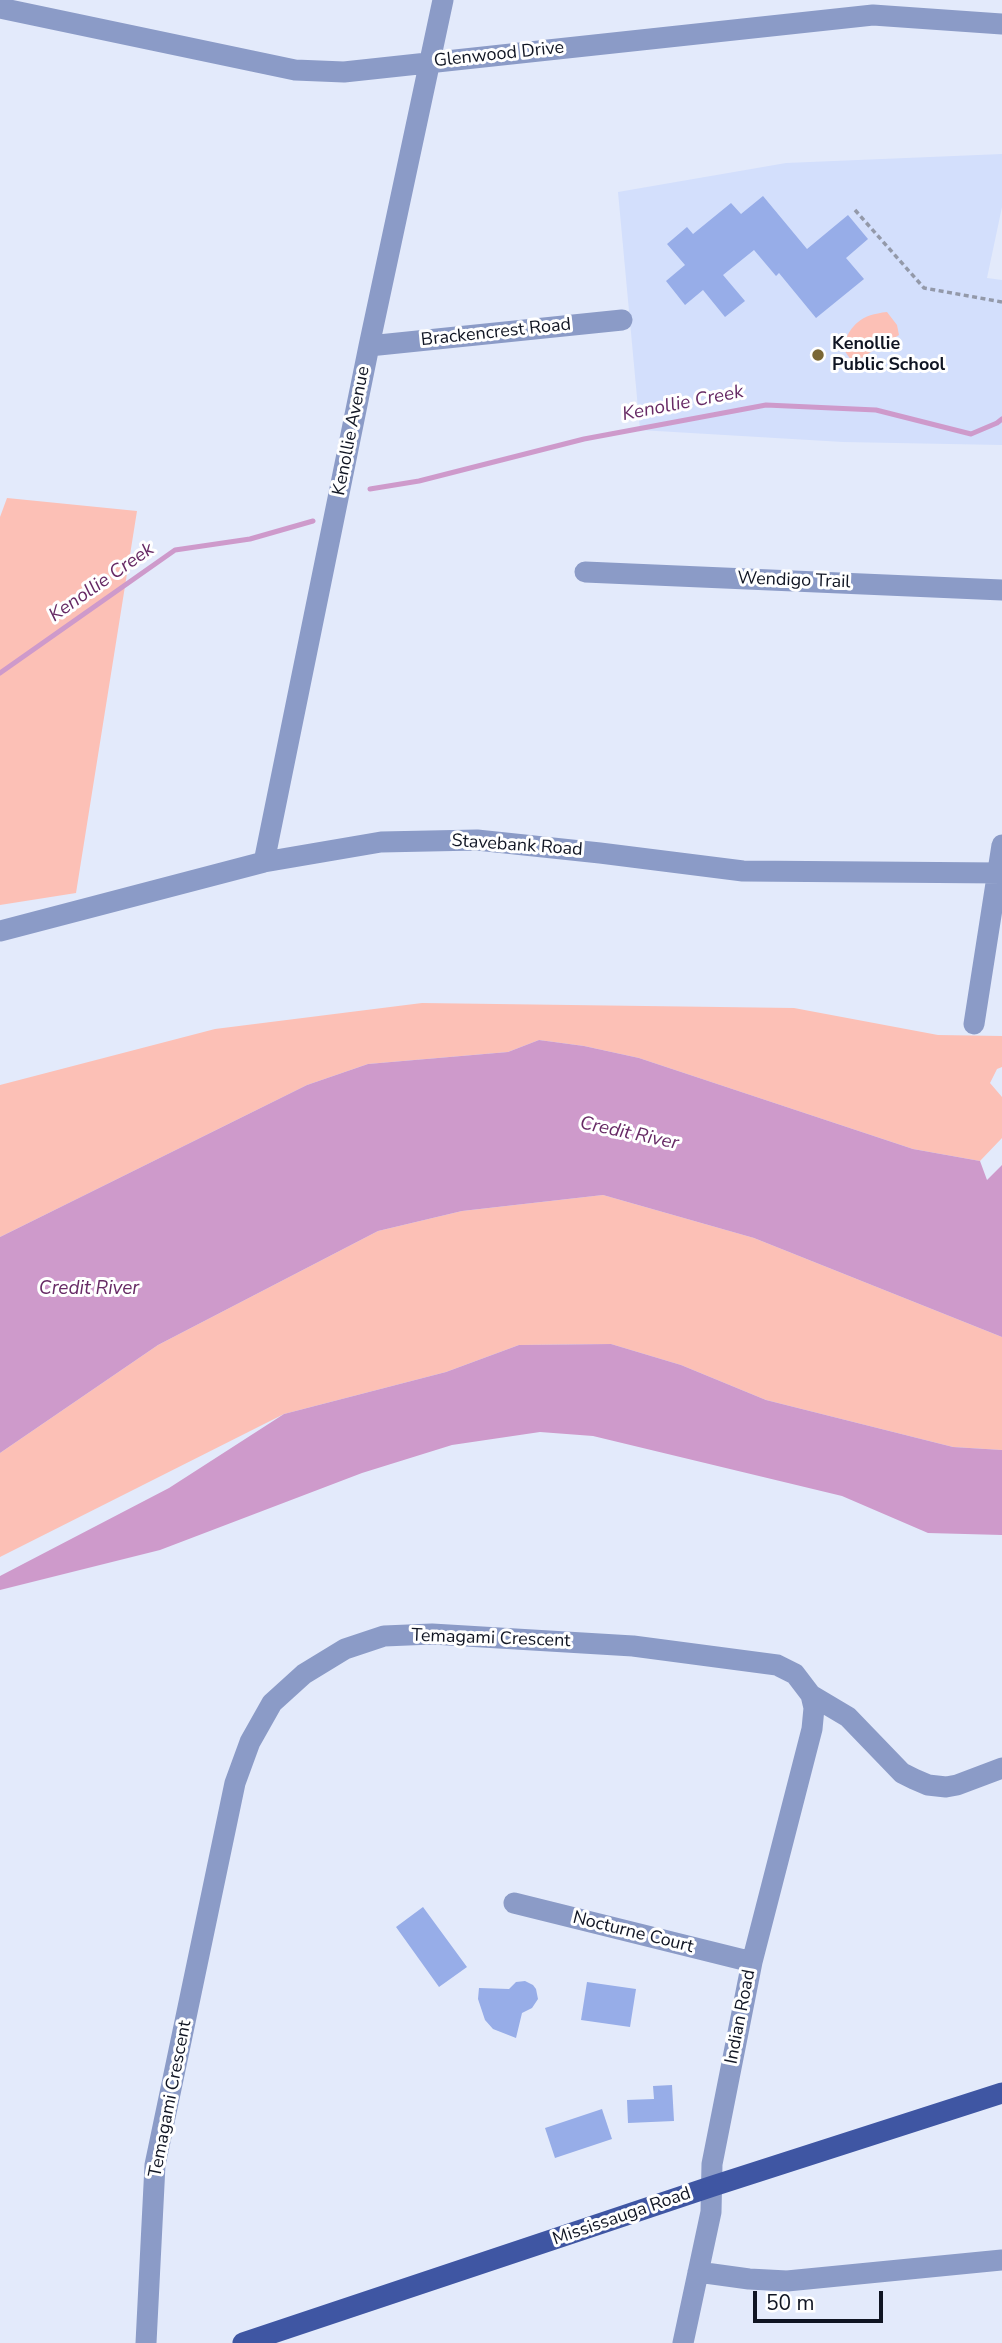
<!DOCTYPE html>
<style>
body{margin:0}
#map{position:relative;width:1002px;height:2343px;overflow:hidden;background:#e3eafb;font-family:"Nunito Sans",sans-serif}
canvas{display:block}
.scale{position:absolute;left:753px;top:2291px;width:130px;height:32px;box-sizing:border-box;border:4px solid #101523;border-top:0;padding-left:9px;font-size:21px;line-height:24px;white-space:nowrap;color:#101523;-webkit-text-stroke:5px #fff;paint-order:stroke}
</style>
<div id="map">
<canvas width="1002" height="2343"></canvas>
<div class="scale">50 m</div>
</div>
<script>
const g = document.querySelector('canvas').getContext('2d');
g.lineJoin = 'round';
function fill(path, color) { g.fillStyle = color; g.fill(path, 'evenodd'); }
function stroke(path, color, width, dash) { g.strokeStyle = color; g.lineWidth = width; g.lineCap = dash ? 'butt' : 'round'; g.setLineDash(dash || []); g.stroke(path); }
function write(font, color, halo, rows, align = 'center') {
  g.font = font + ' "Nunito Sans",sans-serif'; g.lineWidth = 6; g.setLineDash([]); g.textBaseline = 'middle'; g.strokeStyle = halo; g.fillStyle = color; for (const [text, x, y, turn = 0] of rows) {
    g.save(); g.translate(x, y); g.rotate((+turn || 0) * Math.PI / 180); g.textAlign = isNaN(turn) ? turn : align; if (halo) g.strokeText(text, 0, 0); g.fillText(text, 0, 0); g.restore();
  }
}
const built = new Path2D(`
 M1002,154V207L987,278L1002,280V445L843,442L640,430L618,192L786,163Z`);
const green = new Path2D(`
 M887,312L897,325L899,335L853,363L842,347C852,323 861,315 887,312Z
 M7,498L137,511L76,893L0,905V517Z
 M422,1003L794,1008L938,1035L1002,1036V1067L997,1069L990,1083L1002,1097V1138L980,1161L913,1149L639,1058L584,1046L539,1040L508,1052L368,1064L307,1085L0,1237V1085L215,1029Z
 M603,1195L754,1238L1002,1337V1450L953,1447L766,1400L681,1365L611,1344L519,1345L446,1372L284,1414L0,1557V1453L158,1345L378,1231L462,1211Z`);
const water = new Path2D(`
 M539,1040L584,1046L639,1058L913,1149L980,1161L987,1180L1002,1165V1337L754,1238L603,1195L462,1211L378,1231L158,1345L0,1453V1237L307,1085L368,1064L508,1052Z
 M611,1344L681,1365L766,1400L953,1447L1002,1450V1535L928,1533L842,1496L593,1436L540,1432L452,1445L362,1473L160,1550L0,1590V1576L169,1488L284,1414L446,1372L519,1345Z`);
const stream = new Path2D(`
 M370,489L419,481L584,439L766,405L876,410L971,434L997,423L1002,419
 M0,673L175,550L250,539L313,521`);
const building = new Path2D(`
 M763,196L807,249L848,215L868,239L846,258L864,279L816,318L779,273L776,276L754,250L723,275L745,301L725,317L703,290L685,305L666,281L685,265L667,244L687,227L693,234L731,203L741,214Z
 M423,1907L467,1967L439,1987L396,1927Z
 M525,1981L533,1985L536,1989L538,1999L532,2008L522,2013L516,2038L493,2029L485,2020L478,1999L479,1988L509,1989L516,1982Z
 M587,1982L636,1989L630,2027L581,2020Z
 M672,2085L674,2121L628,2123L627,2100L654,2099L653,2086Z
 M602,2109L612,2139L555,2158L545,2128Z`);
const path = new Path2D(`
 M855,210L924,288L1002,302`);
const minor = new Path2D(`
 M0,8L295,70L344,72L873,15L1002,24
 M369,346L622,320
 M585,572L1002,590
 M264,862L369,346L443,0
 M0,931L264,862L381,842L477,840L600,853L743,871L1002,873
 M974,1024L1002,845
 M514,1903L752,1962
 M698,2272L749,2279L787,2281L1002,2260
 M146,2343L155,2165L235,1783L250,1742L272,1703L304,1674L345,1649L384,1636L432,1634L633,1646L777,1665L795,1674L811,1695L848,1717L902,1773L914,1779L928,1785L946,1787L957,1785L1002,1768
 M683,2343L711,2212L712,2164L752,1962L812,1729L814,1708L811,1695`);
const major = new Path2D(`
 M243,2343L713,2186L1002,2093`);
const markers = [
 [818,355,7,"#7a6735"]
];
const streetNames = [
 ["Glenwood Drive",499,55,-6],
 ["Brackencrest Road",496,333,-6],
 ["Kenollie Avenue",352,431,-79],
 ["Wendigo Trail",794,581,2],
 ["Stavebank Road",517,846,4],
 ["Temagami Crescent",491,1639,2],
 ["Nocturne Court",633,1933,14],
 ["Indian Road",741,2017,-79],
 ["Temagami Crescent",171,2099,-79],
 ["Mississauga Road",622,2217,-19]
];
const poiNames = [
 ["Kenollie",832,345],
 ["Public School",832,366]
];
const waterNames = [
 ["Kenollie Creek",683,404,-11],
 ["Kenollie Creek",102,583,-35],
 ["Credit River",629,1134,12],
 ["Credit River",89,1289]
];
fill(built, '#d3dffc');
fill(green, '#fcc0b6');
fill(water, '#ce9acb');
stroke(stream, '#ce9acb', 5);
fill(building, '#97ade8');
stroke(path, '#9399a9', 3.5, [5, 3.5]);
stroke(minor, '#8b9bc7', 21);
stroke(major, '#3f56a3', 21);
for (const [x, y, r, color] of markers) { const dot = new Path2D(); dot.arc(x, y, r, 0, 2 * Math.PI); g.fillStyle = color; g.fill(dot); stroke(dot, '#fff', 2.5); }
write('18px', '#101523', '#fff', streetNames);
write('bold 18px', '#101523', '#fff', poiNames, 'left');
write('italic 19px', '#672a65', '#fff', waterNames);
</script>
